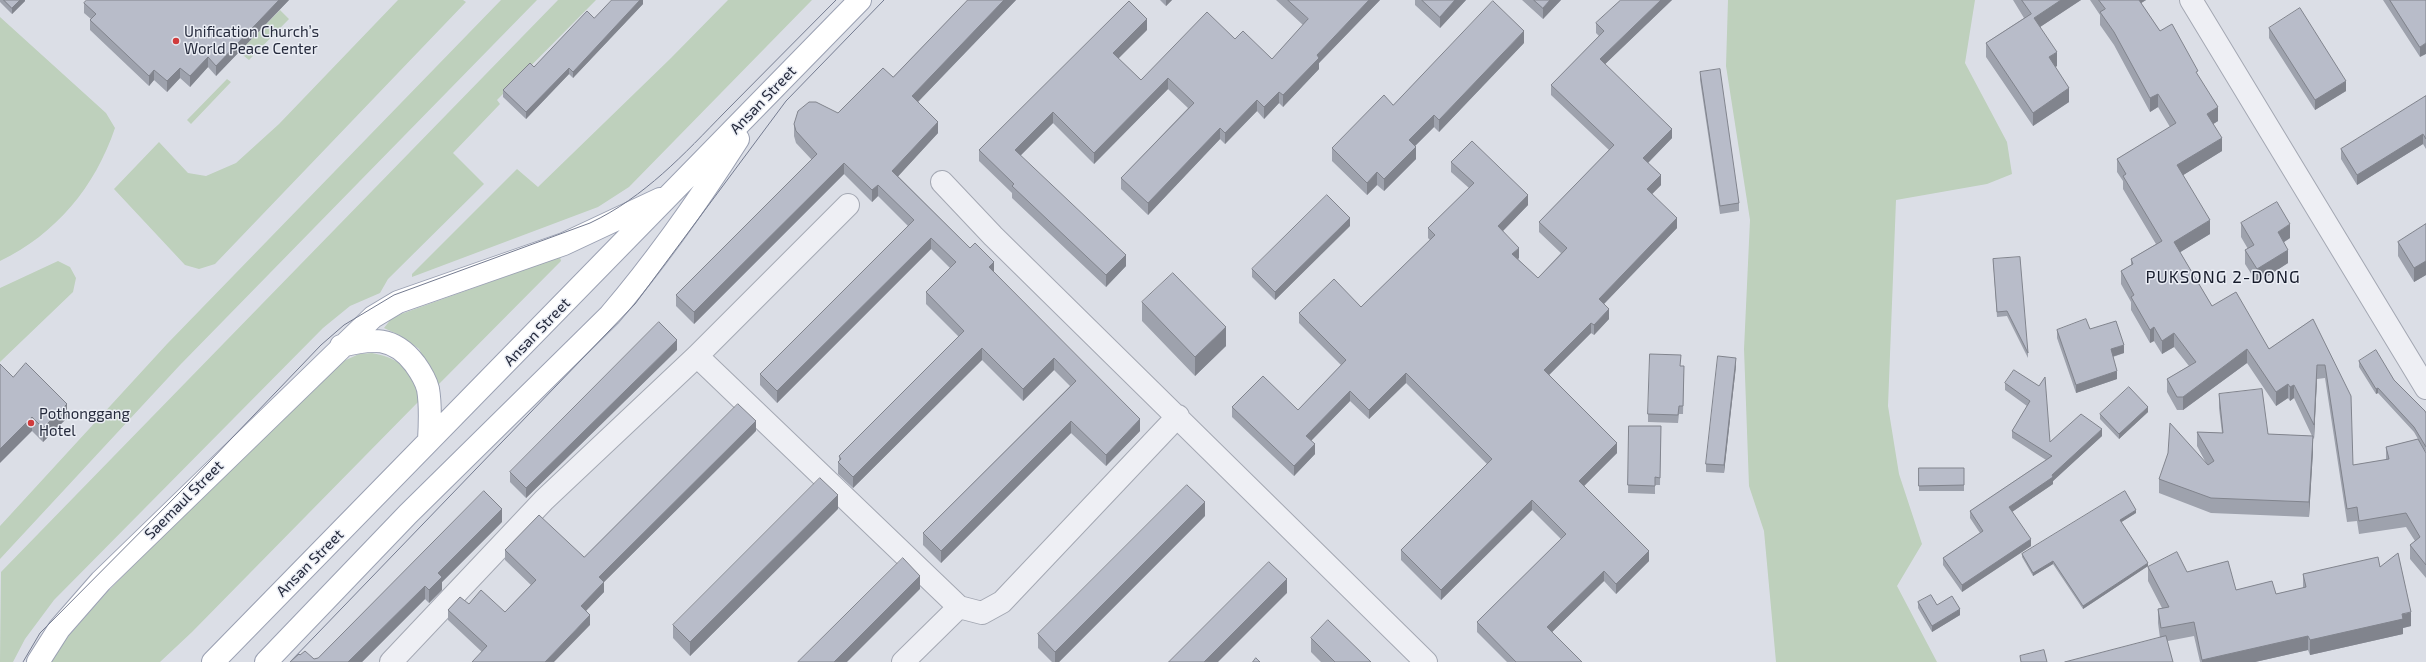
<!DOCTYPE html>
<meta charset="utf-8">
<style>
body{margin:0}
canvas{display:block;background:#dbdee6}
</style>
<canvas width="2426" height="662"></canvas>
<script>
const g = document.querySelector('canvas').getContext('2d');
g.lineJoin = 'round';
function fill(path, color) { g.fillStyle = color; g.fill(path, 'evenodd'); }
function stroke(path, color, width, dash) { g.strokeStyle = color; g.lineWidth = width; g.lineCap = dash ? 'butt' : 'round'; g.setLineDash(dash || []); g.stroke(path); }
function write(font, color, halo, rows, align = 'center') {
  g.font = font + ' "Exo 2",sans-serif'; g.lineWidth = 3; g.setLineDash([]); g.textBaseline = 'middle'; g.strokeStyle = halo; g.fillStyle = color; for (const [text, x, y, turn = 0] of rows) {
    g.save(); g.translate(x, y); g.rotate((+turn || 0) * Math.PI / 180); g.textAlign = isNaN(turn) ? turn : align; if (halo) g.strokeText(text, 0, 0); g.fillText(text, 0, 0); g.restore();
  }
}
const green = new Path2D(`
 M398,0H463L466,2L215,264L199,269L185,265L114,189L159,142L188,173L206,176L236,163L279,124Z
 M501,0H537L180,365L0,559V526L167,344Z
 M558,0H596L497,100L500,104L453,153L484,184L388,279L380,293L350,306L323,328L54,600L25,639L13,662H0L1,572Z
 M728,0H812L629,187L598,207L412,277V274L517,169L538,187L671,58Z
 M1728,0H1975L1965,63L2007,142L2012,174L1987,184L1896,200L1888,406L1899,474L1922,544L1897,586L1937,662H1776L1764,531L1749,486L1744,349L1750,220L1726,66Z
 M280,10L289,19L249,60L239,52Z
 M0,17L106,113L115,128C95,187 56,234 0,261Z
 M227,79L231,82L191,124L187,120Z
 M560,257L561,261L438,385L419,349L401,336L384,328L391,319L401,314Z
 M58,261L70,267L76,278L73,292L0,362V288Z
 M372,353C403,359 412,371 421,399L192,632L160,662H51L65,640L108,591L335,365L359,354Z`);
const minor = new Path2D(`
 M2191,0L2426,388
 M942,182L993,236L1426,662
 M697,356L959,607L982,613L1002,602L1178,416
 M391,662L544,500L697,356L848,205
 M903,662L959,607`);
const major = new Path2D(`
 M341,346C372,338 394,336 415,364C420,371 426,381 428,389C431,406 430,424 429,441
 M38,662L59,629L101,581L373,317L398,302L564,244L660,199
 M213,662L860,0
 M266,662L408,514L610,315C657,260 699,200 738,139`);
const tram = new Path2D(`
 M23,662L40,633L187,485L321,345L344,325L394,295L590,223C645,197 684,154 725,112C762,75 799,37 836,0
 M290,662L635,304L786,101L884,0`);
const wall = new Path2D(`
 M0,0H25V1L12,14L0,2Z
 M87,0H289L216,76L208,67L190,87L180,78L167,92L154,80L149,86L90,30V20L91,19L84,13V3Z
 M643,0V4L573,78L569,74L526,119L503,97V90L534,67L594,18Z
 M968,0H1016L918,102L938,133L898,176L994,272L1140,431L1106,466L1071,433L941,563L923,545V533L1070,386L1054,370L1023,401L982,360L853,488L838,474V462L839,461V456L959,337L926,304V292L950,268L931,249L777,403L760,385V374L908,226L878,196L872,202L844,174L694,324L676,306V295L812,160L796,143L794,136V124L838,113L893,77Z
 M1160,0H1172L1166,6Z
 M1276,0H1380L1319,63V69L1283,107L1279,103L1264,119L1257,111L1225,144L1220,139L1148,215L1121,189V178L1188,108L1168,89L1094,164L1053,123L1020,156L1126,266L1106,287L1012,198V193L979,161V150L1147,30L1118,58L1141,80L1235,39L1272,59L1303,25Z
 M1415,0H1466L1440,28L1415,5Z
 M1522,0H1561L1543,19Z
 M1621,0H1672L1605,64L1672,138L1648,163L1661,185L1652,194L1677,228L1604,304L1609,319L1594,335L1591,333L1549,375L1617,453L1584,486L1649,561L1616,594L1604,581L1552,632L1582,662H1507L1477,632V622L1561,539L1532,510L1441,600L1401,560V550L1487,464L1406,383L1369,419L1350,401L1311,441L1315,454L1294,476L1232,417V407L1298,410L1341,365L1299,323V313L1361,307L1430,240L1428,238V228L1469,188L1451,172V162L1528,205L1503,231L1519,258L1518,259L1538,278L1561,253L1539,232V222L1609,150L1551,95V85L1599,36L1596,33V23Z
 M2013,0H2081L2040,27L2057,66L2055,67L2069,102L2033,126L1986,57V43L2024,18Z
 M2090,0H2146L2141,3L2160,31L2198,76L2218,121L2213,124L2222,151L2183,175L2210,234L2180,252L2212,306L2269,349L2313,319L2353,465L2386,460V447L2418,439L2414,432L2378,393L2376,394L2359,367V361L2394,380L2426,413V452L2419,441L2426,453V578L2410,559V545L2415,541L2406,527L2359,534L2357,521L2347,522L2325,378L2317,379L2314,439L2313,438V451L2309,517L2211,513L2159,493V479L2206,463L2197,446V432L2222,433L2219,408V394L2268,434L2312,436L2294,398L2290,401L2288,398L2276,406L2247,363L2183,410H2177L2167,392V379L2189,366L2174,347L2162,354L2154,341L2150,343L2131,310V302L2121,284V271L2131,265V259L2156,244L2123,189V181L2117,172V159L2170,127L2158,107L2150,112L2114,45L2100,25V15Z
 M2383,0H2426L2420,57Z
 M2269,28L2346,91L2315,110L2269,38Z
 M1524,43L1439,132L1434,127L1415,146L1416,159L1384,191L1377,185L1367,195L1332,161V148L1393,105Z
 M1700,72L1739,203V211L1720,214L1700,80Z
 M2426,96V149L2423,144L2357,185L2341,159V149Z
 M2241,223L2290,238L2284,242L2288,263L2257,283L2245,264V250L2248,249L2241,237Z
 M2426,224V275L2414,282L2398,256V242Z
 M1350,226L1275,300L1252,277V269Z
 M1993,259L2028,353V358L2007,316L1997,317Z
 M1142,302L1226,346L1195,376L1142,321Z
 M2090,329L2124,353L2113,357L2117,379L2076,393L2057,338V330Z
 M677,350L526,498L510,482V472Z
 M1681,366L1684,374L1683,414H1679L1678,423L1648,422V414Z
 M1736,366L1724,473L1706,472V464Z
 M13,377L67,418L43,442L32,431Z
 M2005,383L2039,386L2050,442L2102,436L2053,481V484L2012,512L2031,546L1962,592L1943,565V558L1980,533L1970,518V511L2046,460L2012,438V431L2027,406L2005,390Z
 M2148,412L2119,439L2100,419V414Z
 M1629,426H1661L1660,485H1655V494L1628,493Z
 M756,431L604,582V592L586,611L590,625L482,652L448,620V610L469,604L505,612L531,585L505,560V550L584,557Z
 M1919,468H1964V491H1919Z
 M838,509L690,656L673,638V625Z
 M2136,513L2121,522L2148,566L2083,609L2053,564L2033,576L2022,557V554Z
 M1205,516L1059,662H1052L1038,648V634Z
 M502,522L442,582V590L429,603L425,599L362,662H290L300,655L314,659L318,658Z
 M2148,567L2187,572L2236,590L2276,594L2303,588V574L2380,567L2411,626L2403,628V634L2310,655L2308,650L2255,662H2200L2194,636L2168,641L2160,638L2158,623V609L2162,608L2148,581Z
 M1918,602L1937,605L1960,615L1932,632L1918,608Z
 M1311,638L1371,662H1321L1311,652Z`);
const shadedWall = new Path2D(`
 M20,0H25V1L12,14V8Z
 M279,0H289L216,76V66Z
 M640,0H643V4L573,78V72Z
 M1004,0H1016L912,108V96Z
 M1166,0H1172L1166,6Z
 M1369,0H1380L1319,63V69L1283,107V95L1317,55Z
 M1455,0H1466L1440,28V17Z
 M1550,0H1561L1543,19V8Z
 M1661,0H1672L1600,69V59Z
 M2061,0H2081L2034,31V18Z
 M2135,0H2146L2135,7Z
 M1147,19V30L1113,64V53Z
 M1524,31V43L1439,132V120Z
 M2426,43V54L2420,57V47Z
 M2057,52V66L2049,71V57Z
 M208,57V67L190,87V76Z
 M180,68V78L167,92V81Z
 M569,68V74L526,119V112Z
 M154,70V80L149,86V76Z
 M1168,78V89L1094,164V153Z
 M2346,81V91L2315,110V100Z
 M2069,88V102L2033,126V113Z
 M1279,92V103L1264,119V107Z
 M2158,94V107L2150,112V98Z
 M1257,100V111L1225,144V133Z
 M2218,107V121L2207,128V114Z
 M1053,112V123L1015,161V150Z
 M1434,115V127L1409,152V140Z
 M938,122V133L892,183V171Z
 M1220,128V139L1148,215V203Z
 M1672,129V138L1643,168V158Z
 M2423,134V144L2357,185V175Z
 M2222,138V151L2177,179V165Z
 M1416,147V159L1384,191V179Z
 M844,163V174L694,324V312Z
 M1377,172V185L1367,195V183Z
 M1661,175V185L1647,199V189Z
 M878,185V196L872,202V190Z
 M1528,195V205L1498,236V226Z
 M1350,218V226L1275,300V292Z
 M1677,218V228L1599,309V299Z
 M2210,220V234L2174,256V242Z
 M2290,224V238L2278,246V232Z
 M931,238V249L777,403V391Z
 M1519,248V258L1512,264V254Z
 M2288,250V263L2257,283V269Z
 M1126,255V266L1106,287V275Z
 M2426,261V275L2414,282V268Z
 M994,262V274L989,267Z
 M1609,309V319L1594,335V325Z
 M1591,323V333L1544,380V370Z
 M1226,327V346L1195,376V357Z
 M2154,327V341L2150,343V330Z
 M2174,333V347L2162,354V341Z
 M677,340V350L526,498V488Z
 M2124,345V353L2111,357V349Z
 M982,348V360L853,488V477Z
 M2247,349V363L2183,410V397Z
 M1054,358V370L1023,401V389Z
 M1736,358V366L1724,473V465Z
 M2317,365V379L2314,439V425Z
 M2117,371V379L2076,393V385Z
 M1406,373V383L1369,419V410Z
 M2288,384V398L2276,406V392Z
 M2294,385V398L2290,401V387Z
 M2378,388V393L2376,394V389Z
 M1350,391V401L1306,446V436Z
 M67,404V418L43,442V428Z
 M2148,407V412L2119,439V434Z
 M32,417V431L0,463V449Z
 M1140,419V431L1106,466V455Z
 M756,421V431L604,582V592L581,616V606L599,577Z
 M1071,421V433L941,563V551Z
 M2102,429V436L2053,481V484L2009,514V507L2052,475Z
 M2313,436V451L2309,517V502Z
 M1617,443V453L1579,491V481Z
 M1315,444V454L1294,476V466Z
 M838,495V509L690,656V642Z
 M1532,500V510L1441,600V590Z
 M1205,502V516L1059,662H1055V652Z
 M502,509V522L442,582V590L429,603V590L438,573Z
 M2136,510V513L2120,523V520Z
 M2031,539V546L1962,592V585Z
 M1649,551V561L1616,594V584Z
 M2053,561V564L2033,576V573Z
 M2148,563V566L2083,609V606Z
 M1604,571V581L1547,637V627Z
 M920,576V589L847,662H834Z
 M1287,579V593L1218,662H1204Z
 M425,586V599L362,662H348Z
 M1960,609V615L1932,632V626Z
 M2411,612V626L2403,628V634L2310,655V640Z
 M590,615V625L554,662H545Z
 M2308,636V650L2255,662H2202V660Z`);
const building = new Path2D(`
 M4,0H20L12,8Z
 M87,0H279L216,66L208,57L190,76L180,68L167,81L154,70L149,76L90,20L96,14L84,3Z
 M612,0H640L573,72L569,68L526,112L503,90L530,63L534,67L587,11L594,18Z
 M968,0H1004L912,96L938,122L892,171L970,248L975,243L994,262L989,267L1140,419L1106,455L1071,421L941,551L923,533L1076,381L1054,358L1023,389L982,348L853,477L838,462L841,459L839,456L964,331L926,292L956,262L931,238L777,391L760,374L914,220L878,185L872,190L844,163L694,312L676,295L817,154L796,131L794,124L798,111L809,102H816L838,113L883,68L893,77Z
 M1288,0H1369L1317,55L1319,58L1283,95L1279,92L1264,107L1257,100L1225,133L1220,128L1148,203L1121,178L1194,103L1168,78L1094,153L1053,112L1015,150L1126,255L1106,275L1012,186L1014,184L979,150L1129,1L1147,19L1113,53L1141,80L1207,12L1235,39L1243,31L1272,59L1308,19Z
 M1422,0H1455L1440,17Z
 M1534,0H1550L1543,8Z
 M1621,0H1661L1600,59L1672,129L1643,158L1661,175L1647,189L1677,218L1599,299L1609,309L1594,325L1591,323L1544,370L1617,443L1579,481L1649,551L1616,584L1604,571L1547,627L1582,662H1516L1477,622L1566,534L1532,500L1441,590L1401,550L1492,459L1406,373L1369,410L1350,391L1306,436L1315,444L1294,466L1232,407L1263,376L1298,410L1346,360L1299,313L1334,279L1361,307L1435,235L1428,228L1474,183L1451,162L1472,141L1528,195L1498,226L1519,248L1512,254L1538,278L1567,248L1539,222L1614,145L1551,85L1604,31L1596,23Z
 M2022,0H2061L2034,18L2057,52L2049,57L2069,88L2033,113L1986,43L2031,14Z
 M2099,0H2139L2160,31L2172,24L2198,71L2196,72L2218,107L2207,114L2222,138L2177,165L2210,220L2174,242L2212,306L2236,292L2269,349L2313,319L2351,396L2353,465L2389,459L2386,447L2418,439L2426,453V565L2410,545L2420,537L2406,513L2359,521L2357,507L2347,509L2325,365H2317L2314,425L2294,385L2290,387L2288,384L2276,392L2247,349L2183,397H2177L2167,379L2196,362L2174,333L2162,341L2154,327L2150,330L2131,297L2134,295L2121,271L2133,264L2131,259L2162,241L2123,176L2126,174L2117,159L2176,123L2158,94L2150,98L2114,32L2100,12L2105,9Z
 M2390,0H2426V43L2420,47Z
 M1493,1L1524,31L1439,120L1434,115L1409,140L1416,147L1384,179L1377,172L1367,183L1332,148L1384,95L1393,105Z
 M2300,8L2346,81L2315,100L2269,28Z
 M1720,69L1739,203L1720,206L1700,72Z
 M2426,96V139L2423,134L2357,175L2341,149Z
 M1327,195L1350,218L1275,292L1252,269Z
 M2277,202L2290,224L2278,232L2288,250L2257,269L2245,250L2254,245L2241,223Z
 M2426,224V261L2414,268L2398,242Z
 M2020,257L2028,353L2007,311L1997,312L1993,259Z
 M1173,273L1226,327L1195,357L1142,302Z
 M2086,319L2090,329L2116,321L2124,345L2111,349L2117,371L2076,385L2057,330Z
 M659,322L677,340L526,488L510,472Z
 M2376,350L2394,380L2425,411L2426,413V447L2414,427L2378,388L2376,389L2359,361Z
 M1650,354L1681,355L1680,366H1684L1683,406H1679L1678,415L1648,414Z
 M1718,356L1736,358L1724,465L1706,464Z
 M26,363L67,404L43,428L32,417L0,449V364L13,377Z
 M2014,370L2039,386L2045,377L2050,442L2081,414L2102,429L2052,475L2053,477L2009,507L2031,539L1962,585L1943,558L1983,531L1970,511L2052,456L2012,431L2030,401L2005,383Z
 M2129,387L2148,407L2119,434L2100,414Z
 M2262,389L2268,434L2313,436L2309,502L2211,498L2159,479L2168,453L2170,423L2208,465L2214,461L2197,432L2223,433L2219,394Z
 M738,404L756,421L599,577L604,582L581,606L590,615L545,662H472L487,646L448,610L460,597L469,604L481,590L505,612L536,580L505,550L539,515L584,557Z
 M1629,426H1661L1660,478L1655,477V486L1628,485Z
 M1919,468H1964V485L1919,486Z
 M820,478L838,495L690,642L673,625Z
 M1187,485L1205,502L1055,652L1038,634Z
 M484,491L502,509L438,573L442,577L429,590L425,586L348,662H290L299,654L300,655L305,651L314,659L318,658Z
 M2125,491L2136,510L2120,520L2148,563L2083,606L2053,561L2033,573L2022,554Z
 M2177,552L2187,572L2228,561L2236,590L2272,581L2276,594L2306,587L2303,574L2378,557L2380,567L2398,553L2411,612L2402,614L2403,619L2310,640L2308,636L2202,660L2194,622L2161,628L2158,609L2169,607L2148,567Z
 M903,558L920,576L834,662H798Z
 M1269,562L1287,579L1204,662H1169Z
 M1931,595L1937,605L1952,596L1960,609L1932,626L1918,602Z
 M1328,620L1371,662H1335L1311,638Z
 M2166,636L2173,662H2065Z
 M2044,650L2047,662H2021L2020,656Z
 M1256,658L1260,662H1253Z`);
const markers = [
 [176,41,4,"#d03b3c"],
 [31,423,4,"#d03b3c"]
];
const poiNames = [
 ["Unification Church’s",184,32],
 ["World Peace Center",184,49],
 ["Pothonggang",39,414],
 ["Hotel",39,431]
];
const streetNames = [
 ["Ansan Street",763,100,-46],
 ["Ansan Street",537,332,-46],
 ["Saemaul Street",184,500,-45],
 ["Ansan Street",310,563,-45]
];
const quarterNames = [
 ["PUKSONG 2-DONG",2223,277]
];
fill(green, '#bed0bc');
stroke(minor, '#a4a8b3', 24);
stroke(major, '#9aa0b2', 24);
stroke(minor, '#eeeff4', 22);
stroke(major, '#fff', 22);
stroke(tram, '#747b90', 1);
fill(wall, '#9ea2ad');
fill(shadedWall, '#81848d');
fill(building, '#b8bcc9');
stroke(building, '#81848d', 1);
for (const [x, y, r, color] of markers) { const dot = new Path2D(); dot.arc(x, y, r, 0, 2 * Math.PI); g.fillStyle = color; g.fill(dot); stroke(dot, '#eaedf4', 1.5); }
write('15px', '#252a3c', '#eaedf4', poiNames, 'left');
write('15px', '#252a3c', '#eaedf4', streetNames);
g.letterSpacing = '1px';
write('17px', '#171c2c', '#eaedf4', quarterNames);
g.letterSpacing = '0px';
</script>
